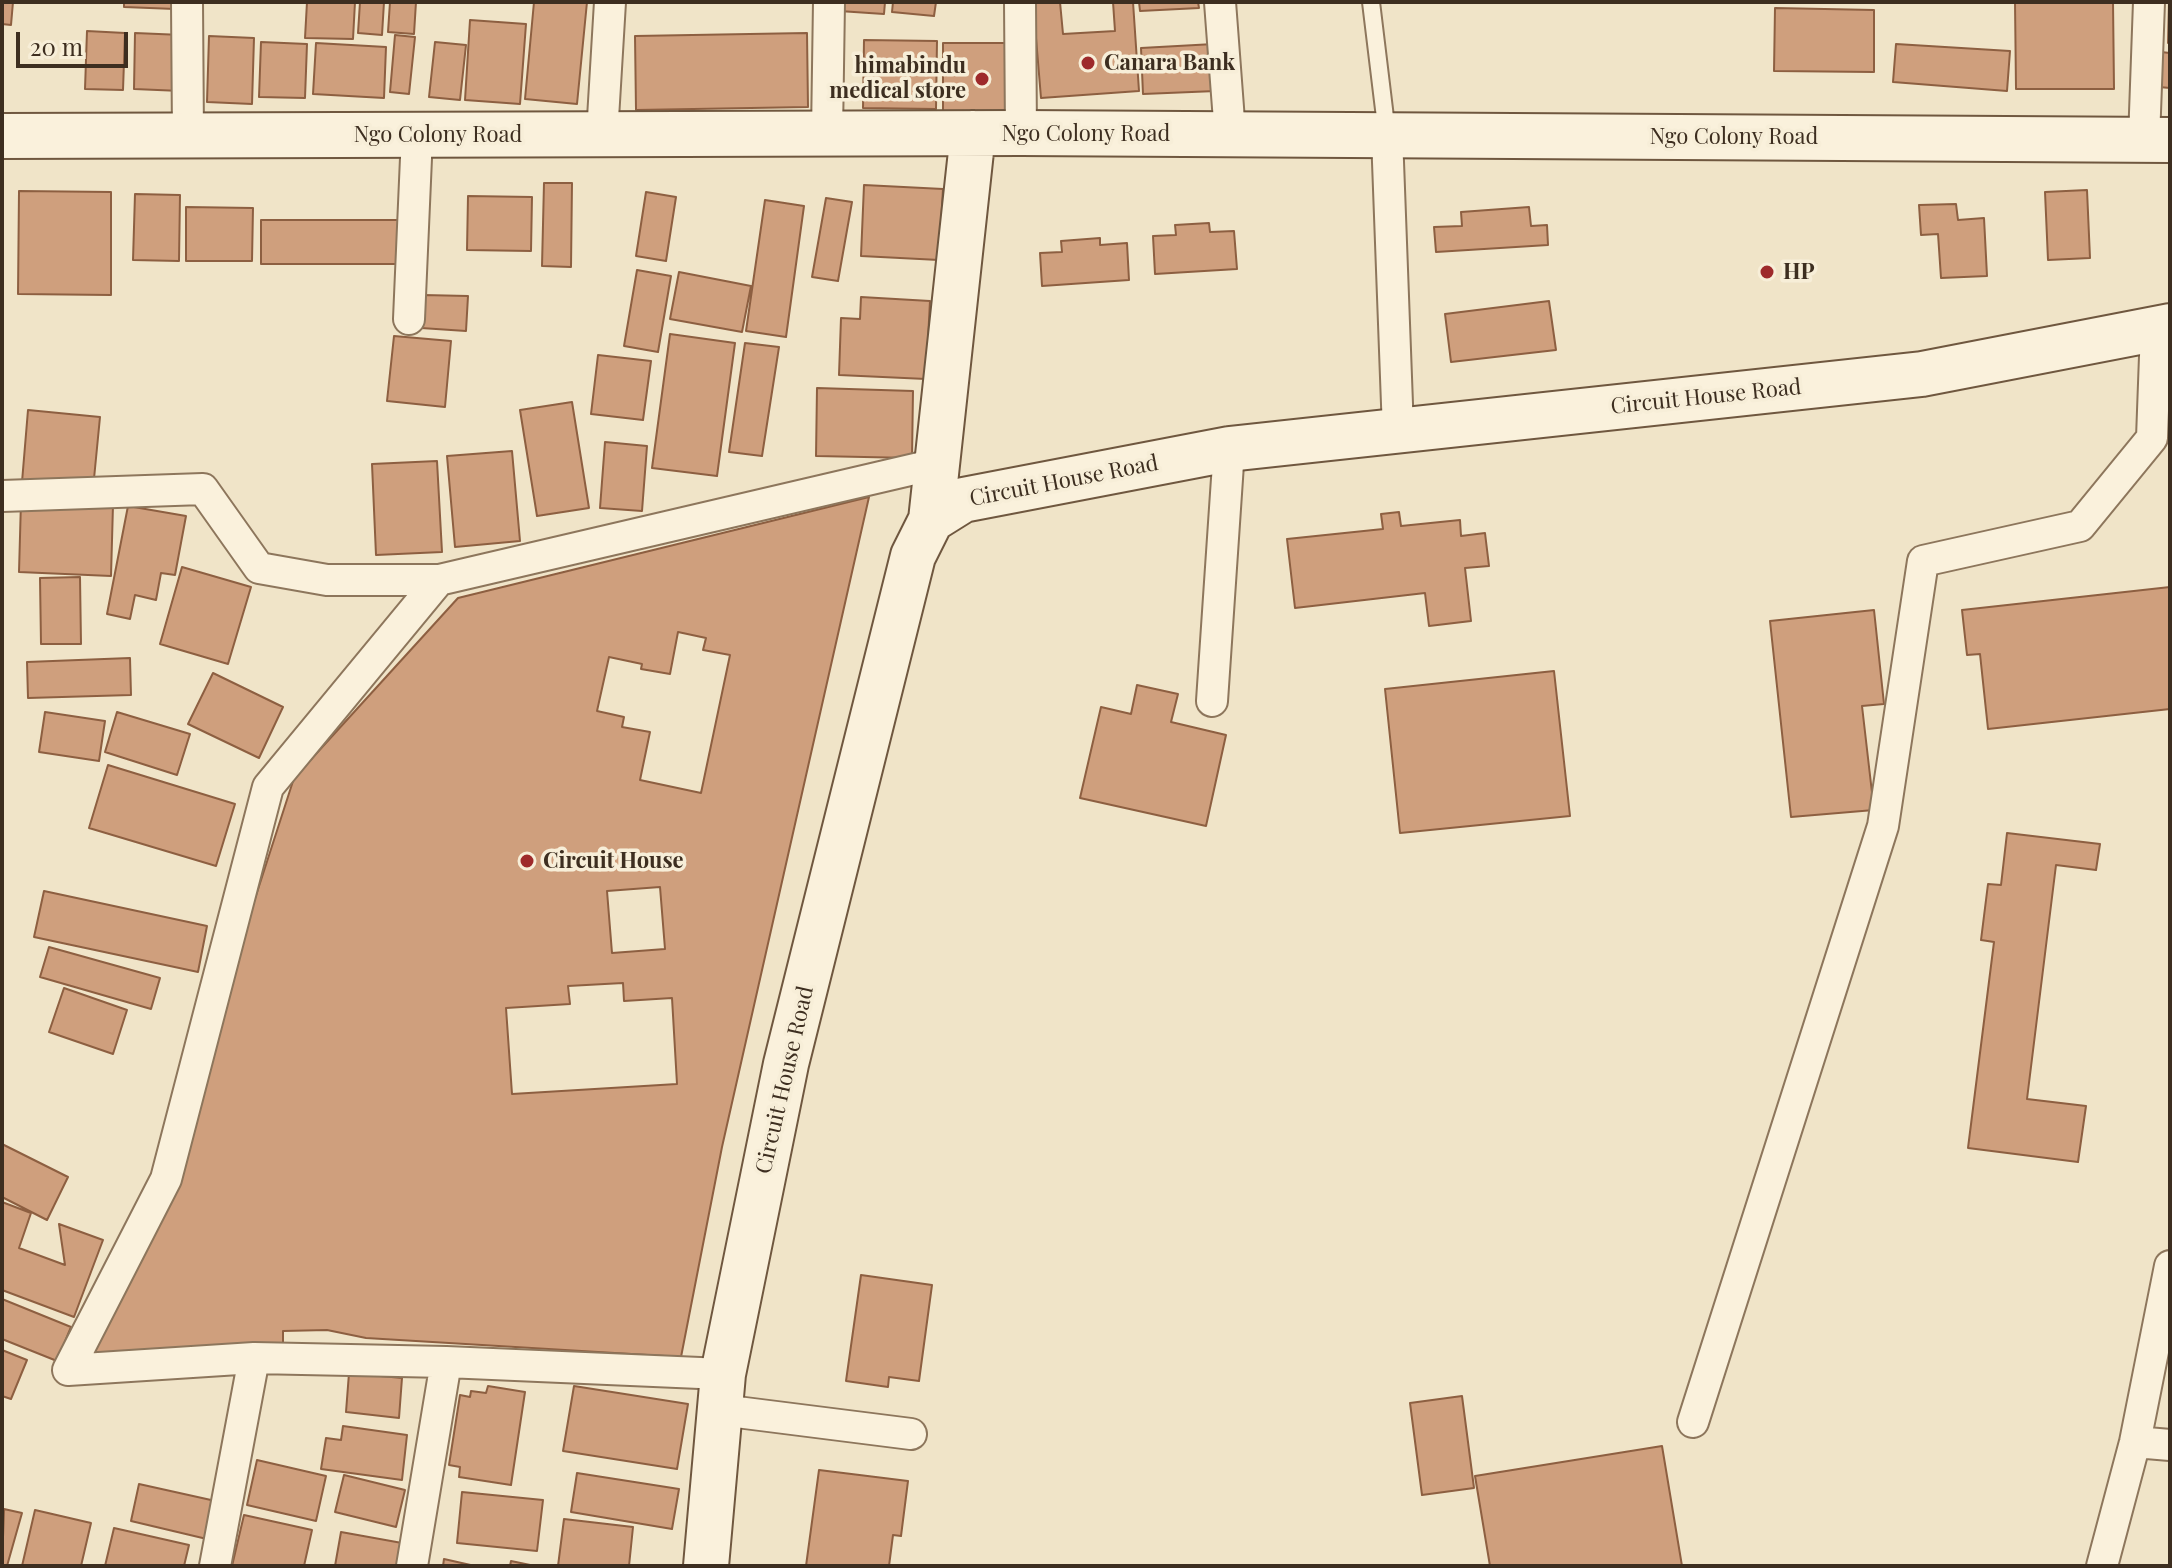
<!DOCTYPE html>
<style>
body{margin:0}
#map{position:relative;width:2172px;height:1568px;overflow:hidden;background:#f0e4c8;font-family:"Playfair Display",serif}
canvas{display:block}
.frame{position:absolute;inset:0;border:4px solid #3d2e20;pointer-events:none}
.scale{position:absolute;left:16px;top:32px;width:112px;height:36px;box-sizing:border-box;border:4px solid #3d2e20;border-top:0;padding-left:10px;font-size:24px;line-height:28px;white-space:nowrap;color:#3d2e20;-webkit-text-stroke:6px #f7eed8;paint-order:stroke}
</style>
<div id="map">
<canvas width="2172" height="1568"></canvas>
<div class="frame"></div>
<div class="scale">20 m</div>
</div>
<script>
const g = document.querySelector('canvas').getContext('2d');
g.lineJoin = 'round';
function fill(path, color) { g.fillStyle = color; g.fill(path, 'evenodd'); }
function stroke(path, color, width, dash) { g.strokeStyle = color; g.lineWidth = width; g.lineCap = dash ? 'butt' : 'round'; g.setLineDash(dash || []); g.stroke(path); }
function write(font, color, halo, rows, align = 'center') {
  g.font = font + ' "Playfair Display",serif'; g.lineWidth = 7; g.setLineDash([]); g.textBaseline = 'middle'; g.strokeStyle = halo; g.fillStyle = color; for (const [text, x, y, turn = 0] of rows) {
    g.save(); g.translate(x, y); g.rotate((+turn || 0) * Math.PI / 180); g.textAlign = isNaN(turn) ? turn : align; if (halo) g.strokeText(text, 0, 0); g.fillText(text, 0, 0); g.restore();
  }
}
const building = new Path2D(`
 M2,2H13L11,25L2,24Z
 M124,2H176L175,9L124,7Z
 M307,2H355L353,39L305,38Z
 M360,2H384L382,35L358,33Z
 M390,2H416L414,34L388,32Z
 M534,2H587L577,104L525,99Z
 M840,2H885L884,14L839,11Z
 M893,2H936L934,16L892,12Z
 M1033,2H1060L1063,34L1115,31L1113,2H1133L1139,91L1041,98Z
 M1139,2H1198L1199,8L1140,11Z
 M2015,2H2113L2114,89H2016Z
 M2169,2H2170V43H2168Z
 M1775,8L1874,10V72L1774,71Z
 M470,20L526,24L520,104L465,100Z
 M87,31L125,33L123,90L85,89Z
 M135,33L182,35L181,91L134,89Z
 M807,33L808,107L636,110L635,36Z
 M395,35L415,37L409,94L390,92Z
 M209,36L254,38L252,104L207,102Z
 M864,40L937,41L936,109L863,108Z
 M261,42L307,44L305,98L259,97Z
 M435,42L466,45L460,100L429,97Z
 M316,43L386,47L384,98L313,94Z
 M943,43H1018L1017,122H943Z
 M1214,44L1216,91L1143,94L1141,48Z
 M1896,44L2010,51L2007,91L1893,82Z
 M2161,52L2170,53V88L2159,87Z
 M544,183H572L571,267L542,266Z
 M864,185L943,189L939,260L861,256Z
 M2087,190L2090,258L2048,260L2045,192Z
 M19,191L111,192V295L18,294Z
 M646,192L676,197L666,261L636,256Z
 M135,194L180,195L179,261L133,260Z
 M468,196L532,197L531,251L467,250Z
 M826,198L852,202L838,281L812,277Z
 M765,200L804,206L786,337L746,331Z
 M1956,204L1958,220L1984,218L1987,276L1941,278L1938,234L1921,235L1919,205Z
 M186,207L253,208L252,261H186Z
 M1529,207L1531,226L1547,225L1548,245L1436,252L1434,227L1462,226L1461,212Z
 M261,220H406V264H261Z
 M1209,223L1210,232L1234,231L1237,269L1155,274L1153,236L1176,235L1175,225Z
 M1100,238V245L1127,243L1129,280L1042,286L1040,253L1062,252L1061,241Z
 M637,270L671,276L658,352L624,346Z
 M679,272L751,286L742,332L670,319Z
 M423,295L468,296L466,331L421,328Z
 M861,297L930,301L926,379L839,375L841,318L860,319Z
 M1549,301L1556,350L1451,362L1445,314Z
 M670,334L735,343L717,476L652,468Z
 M394,336L451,341L445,407L387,401Z
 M745,343L779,347L762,456L729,452Z
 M598,355L651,361L643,420L591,414Z
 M817,388L913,391L912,458L816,456Z
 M572,402L589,508L537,516L520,410Z
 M28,410L100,417L93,489L22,482Z
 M605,442L647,446L642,511L600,508Z
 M512,451L520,541L455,547L447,456Z
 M437,461L442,552L376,555L372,464Z
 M869,497L722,1147L681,1357L366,1338L327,1330L283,1331V1347L87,1356L240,945L294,778L458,598Z
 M21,501L113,505L111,576L19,572Z
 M128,506L186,516L175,575L161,573L156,600L135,595L130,619L107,614Z
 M1399,512L1401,526L1460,520L1461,536L1485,533L1489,566L1465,568L1471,621L1429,626L1425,593L1295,608L1287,539L1383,529L1381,514Z
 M182,567L251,587L228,664L160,644Z
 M80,577L81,644H41L40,578Z
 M2170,587V709L1988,729L1980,654L1967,655L1962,610Z
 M1874,610L1884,704L1862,706L1874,810L1791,817L1770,621Z
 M678,632L706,638L703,650L730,655L701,793L640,780L650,732L622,727L624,717L597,711L609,657L642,664L641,669L670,674Z
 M130,658L131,695L28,698L27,662Z
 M1554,671L1570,816L1400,833L1385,689Z
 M213,673L283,707L259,758L188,724Z
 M1137,685L1178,694L1171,722L1226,735L1206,826L1080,798L1101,707L1131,714Z
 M45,712L105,721L99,761L39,752Z
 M117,712L190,734L177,775L105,752Z
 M108,765L235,804L216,866L89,828Z
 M2007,833L2100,844L2096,870L2056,865L2027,1099L2086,1106L2078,1162L1968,1148L1994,942L1981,940L1988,884L2001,885Z
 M660,887L665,949L612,953L607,891Z
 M44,891L207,926L198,972L34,937Z
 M49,947L160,978L151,1009L40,977Z
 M623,983L624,1001L672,998L677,1084L512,1094L506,1008L570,1004L568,986Z
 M64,988L127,1010L113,1054L49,1032Z
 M2,1144L68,1177L47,1220L2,1197Z
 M2,1202L31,1213L19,1248L65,1265L59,1224L103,1240L74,1317L2,1290Z
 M861,1275L932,1285L919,1381L889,1377L888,1387L846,1381Z
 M2,1299L71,1327L57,1361L2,1339Z
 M2,1350L27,1360L11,1399L2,1396Z
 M349,1373L402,1378L399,1418L346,1412Z
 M488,1386L525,1392L511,1485L459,1477L460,1467L449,1465L460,1395L470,1397L471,1391L486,1393Z
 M574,1386L688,1404L677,1469L563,1451Z
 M1462,1396L1474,1488L1422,1495L1410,1403Z
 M343,1426L407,1435L402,1480L321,1469L326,1438L341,1440Z
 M1662,1446L1682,1566H1490L1475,1476Z
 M257,1460L326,1476L316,1521L247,1505Z
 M819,1470L908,1481L901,1536L893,1535L889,1566H806Z
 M577,1473L679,1489L672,1529L571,1512Z
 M344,1475L405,1490L396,1527L335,1512Z
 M139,1484L220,1502L211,1540L131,1521Z
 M462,1492L543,1500L537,1551L457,1543Z
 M4,1509L22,1513L7,1566H2Z
 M35,1510L91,1523L81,1566H22Z
 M244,1515L312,1530L304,1566H232Z
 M564,1519L633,1527L629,1566H558Z
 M114,1528L189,1545L184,1566H105Z
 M341,1532L402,1543L397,1566H335Z
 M444,1559L475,1566H443Z
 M511,1561L535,1566H510Z`);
const lane = new Path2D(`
 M1371,2L1387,134`);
const street = new Path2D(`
 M187,2L188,136
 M1020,2L1021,133
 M1220,2L1230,134
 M827,133L829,2
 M602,135L610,2
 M1387,135L1398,431
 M2144,140L2149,2
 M409,319L417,135
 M2,496L203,489L259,568L327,580H439
 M1212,701L1229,449
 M254,1358L68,1370L166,1179L268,787L439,580L936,464
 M721,1410L911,1434
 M1693,1422L1883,826L1923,561L2080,526L2152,438L2156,329
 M2135,1442L2170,1445
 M215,1566L254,1358L446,1362L723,1374
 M412,1566L446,1362
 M2102,1566L2135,1442L2170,1266`);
const secondary = new Path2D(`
 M2,136L1021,133L2170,140
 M931,520L973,133
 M706,1566L723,1374L786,1064L913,556L931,520L963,500L1229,449L1922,374L2170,326`);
const markers = [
 [1088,63,8,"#9e2a2b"],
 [982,79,8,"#9e2a2b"],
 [1767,272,8,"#9e2a2b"],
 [527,861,8,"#9e2a2b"]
];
const poiNames = [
 ["Canara Bank",1104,63],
 ["himabindu",966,66,"right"],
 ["medical store",966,91,"right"],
 ["HP",1783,272],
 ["Circuit House",543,861]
];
const streetNames = [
 ["Ngo Colony Road",1086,134],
 ["Ngo Colony Road",438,135],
 ["Ngo Colony Road",1734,137],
 ["Circuit House Road",1706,397,-6],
 ["Circuit House Road",1064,481,-11],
 ["Circuit House Road",785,1080,-77]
];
fill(building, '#cf9f7d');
stroke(building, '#8d5f41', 2);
stroke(lane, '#8d765c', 20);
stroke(street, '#8d765c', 34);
stroke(secondary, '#6f573f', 48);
stroke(lane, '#faf1dc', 16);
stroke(street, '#faf1dc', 30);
stroke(secondary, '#faf1dc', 44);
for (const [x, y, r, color] of markers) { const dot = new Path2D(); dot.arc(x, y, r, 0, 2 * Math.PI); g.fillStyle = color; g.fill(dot); stroke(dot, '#f7eed8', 3); }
write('bold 22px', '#3d2e20', '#f7eed8', poiNames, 'left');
write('22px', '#3d2e20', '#f7eed8', streetNames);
</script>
